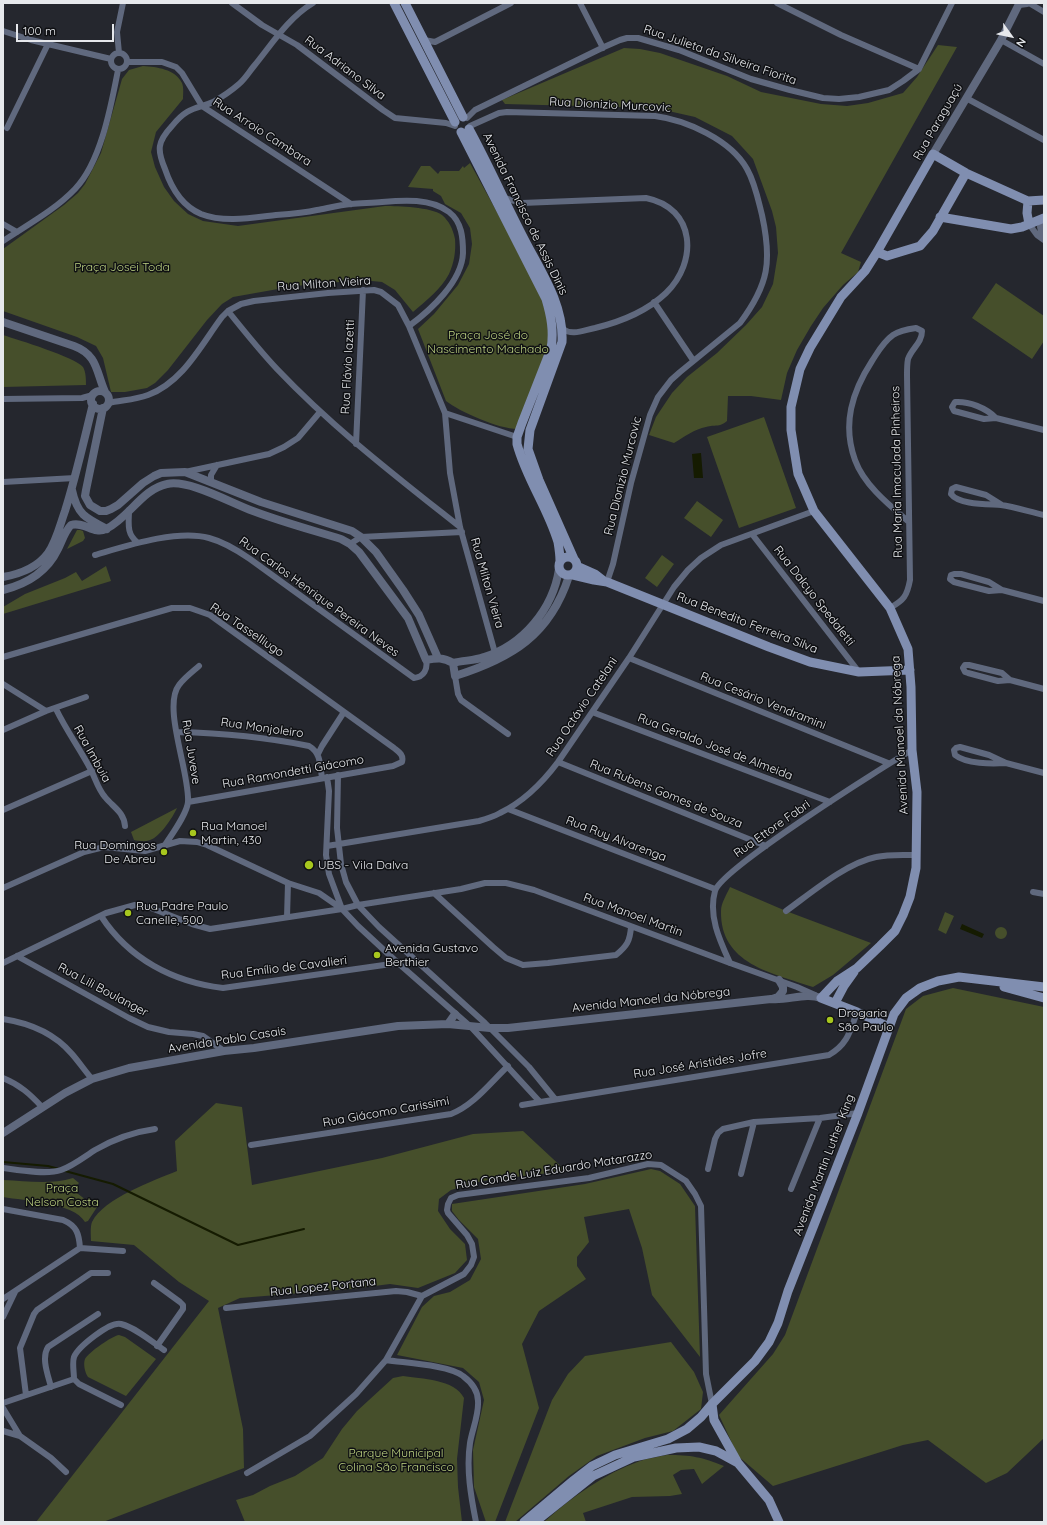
<!DOCTYPE html>
<meta charset="utf-8">
<style>
body{margin:0}
#map{position:relative;width:1047px;height:1525px;overflow:hidden;background:#25272e;font-family:Quicksand,sans-serif}
canvas{display:block}
.frame{position:absolute;inset:0;border:4px solid #e6e8ec;pointer-events:none}
.north{position:absolute;left:991px;top:16px;width:40px;height:40px;-webkit-text-stroke:3px #0f1013;paint-order:stroke;rotate:123deg;font-size:11px;font-weight:700;line-height:16px;text-align:center;color:#e6e8ec}
.north::after{content:'';display:block;margin:auto;width:14px;height:18px;background:#e6e8ec;clip-path:polygon(50% 0,100% 100%,50% 72%,0 100%)}
.scale{position:absolute;left:16px;top:24px;width:98px;height:18px;box-sizing:border-box;border:2px solid #e6e8ec;border-top:0;padding-left:5px;font-size:12px;line-height:14px;white-space:nowrap;color:#e6e8ec;-webkit-text-stroke:3px #0f1013;paint-order:stroke}
</style>
<div id="map">
<canvas width="1047" height="1525"></canvas>
<div class="frame"></div>
<div class="north">N</div>
<div class="scale">100 m</div>
</div>
<script>
const g = document.querySelector('canvas').getContext('2d');
g.lineJoin = 'round';
function fill(path, color) { g.fillStyle = color; g.fill(path, 'evenodd'); }
function stroke(path, color, width, dash) { g.strokeStyle = color; g.lineWidth = width; g.lineCap = dash ? 'butt' : 'round'; g.setLineDash(dash || []); g.stroke(path); }
function write(font, color, halo, rows, align = 'center') {
  g.font = font + ' Quicksand,sans-serif'; g.lineWidth = 3; g.setLineDash([]); g.textBaseline = 'middle'; g.strokeStyle = halo; g.fillStyle = color; for (const [text, x, y, turn = 0] of rows) {
    g.save(); g.translate(x, y); g.rotate((+turn || 0) * Math.PI / 180); g.textAlign = isNaN(turn) ? turn : align; if (halo) g.strokeText(text, 0, 0); g.fillText(text, 0, 0); g.restore();
  }
}
const green = new Path2D(`
 M938,45L957,47L841,253L861,262L858,272L843,285L823,308L811,326L797,350L787,373L781,400L751,396H728L727,421C718,428 716,424 706,427C695,429 684,437 674,443L649,435L656,417L672,393L687,377L717,353L746,325L762,307L773,284L778,253L776,227L772,211L753,159L732,136L695,117L655,108L505,104L502,100L624,48L640,49L660,53L727,76L761,92L821,104L847,106L868,103L903,93L917,77Z
 M143,66C157,67 175,69 182,83C184,88 183,95 183,99L156,132L151,152L155,167L164,187L174,201L188,214L203,221L238,226L385,206C398,206 431,207 442,215C449,221 453,229 455,239C456,251 454,263 449,274C441,289 426,301 413,312L395,290L382,282L362,280L295,286L233,297L222,304L207,320L168,370L155,383L147,388L125,392H111L103,358L96,346L77,337L3,311V249L64,205L78,193L85,184L101,153L122,79L129,70Z
 M470,163L504,225L541,297L548,314L550,339L519,429C501,430 460,412 446,401L418,329L434,314L458,285L469,264L472,244L470,228L461,213L445,204L441,196L433,191V189L408,187L421,166H430L438,174L440,171H459L463,166L464,168Z
 M996,283L1044,316V341L1032,359L972,318Z
 M3,335C18,340 75,357 83,367C86,372 86,380 86,385L3,387Z
 M764,417L796,508L739,528L707,437Z
 M697,501L723,520L711,537L684,518Z
 M77,530H80L83,531L85,538L83,541L67,549Z
 M662,555L674,564L657,587L645,578Z
 M106,566L111,581L3,614V607L25,594L65,578L76,572L82,581Z
 M177,808C173,817 160,837 150,840C145,842 139,841 134,840L131,832Z
 M730,887L786,911L871,943L833,975L813,987C772,973 720,964 721,911C721,903 727,894 730,887Z
 M945,912L954,916L946,934L938,930Z
 M995 933a6 6 0 1 1 12 0a6 6 0 1 1-12 0Z
 M953,988L1044,1007V1438L1007,1473L986,1483L928,1440L903,1445L773,1486L738,1456L719,1415L773,1354L785,1335L906,1009L923,996Z
 M216,1103L242,1107L252,1185L382,1158L473,1134L523,1131L566,1171L482,1181L451,1190L439,1199L438,1211L450,1229L465,1244L467,1260L455,1273L418,1288L390,1284L351,1289L240,1298L218,1308L243,1429L244,1468L103,1522H36L209,1301L179,1282L134,1245L91,1241C91,1236 90,1227 92,1222C104,1198 153,1181 177,1171L175,1141Z
 M651,1169L660,1171L680,1184L695,1206L700,1357L652,1295L642,1248L629,1209L584,1217L589,1242L577,1257V1266L586,1279L539,1311L522,1344L539,1408L495,1522H486L474,1487L473,1450L484,1400L479,1382L463,1368L397,1355L422,1307L434,1296L450,1292L470,1280L481,1259L478,1239L459,1220L452,1211V1204L585,1184Z
 M73,1178L79,1183L73,1190L86,1200L99,1204L88,1221L85,1222C73,1202 25,1201 3,1197V1180C27,1181 50,1185 73,1178Z
 M119,1335L125,1337L156,1359L126,1396L88,1377C85,1373 83,1364 85,1359C89,1352 112,1336 119,1335Z
 M671,1342L694,1372L703,1392L701,1409L673,1431L645,1438L597,1456L569,1476L515,1522H505L552,1400L568,1374L585,1356Z
 M403,1376C421,1379 455,1379 464,1398L457,1459L458,1487L462,1522H245L236,1500L253,1495L270,1486L295,1476L323,1458L342,1429L357,1411L393,1378Z
 M667,1455C691,1455 702,1457 724,1466L702,1484L694,1469L681,1470L673,1475L682,1494L670,1496L632,1497L583,1513L586,1522H544C573,1496 604,1474 640,1461C649,1458 658,1457 667,1455Z`);
const water = new Path2D(`
 M701,453L703,478H694L692,454Z
 M962,924L984,934L982,938L960,929Z`);
const stream = new Path2D(`
 M3,1162L48,1166L59,1169
 M65,1171L113,1184L238,1245L304,1229`);
const minor = new Path2D(`
 M232,3L262,25L297,45L383,110L395,118L446,123L455,126
 M313,3C288,18 272,44 254,66C249,72 245,79 239,84C231,91 222,97 213,102C205,106 195,107 187,112C182,115 176,121 172,126C157,142 157,150 165,169C171,187 182,206 201,214C224,223 251,218 276,215C290,214 304,213 317,210C328,208 340,205 351,204C361,203 372,203 382,202C403,200 431,198 449,212C462,222 463,238 463,253C462,281 431,310 409,326
 M580,3L603,48
 M777,3L841,35L919,69
 M1029,3L1044,12
 M3,31L31,40L111,59
 M424,40L435,42L511,3
 M1001,40L1044,64
 M111 61a8 8 0 1 1 16 0a8 8 0 1 1-16 0Z
 M119,53L117,32L123,3
 M127,62H162L176,67L182,73L202,106L351,204
 M966,98L1044,140
 M467,118L475,110L604,47L620,40L627,38H638L679,50L751,79L790,90L823,98L839,99L859,97L889,90L903,81L919,69L952,3
 M470,126L499,113L507,112L655,116C686,120 731,140 747,169C755,183 758,199 762,215C772,261 769,284 740,323L680,372L671,380L658,397L650,415L631,483L613,564L607,582
 M7,128L48,44
 M504,198L522,203L646,198C696,208 698,262 666,293C647,311 620,322 595,328C584,330 572,336 563,329
 M1043,218L1040,227L1043,239
 M3,224L17,232
 M1029,224L1037,235L1044,240
 M3,241C27,225 55,210 75,189C101,162 111,106 118,70
 M654,302L693,360
 M228,311C244,331 260,351 277,369C333,428 397,477 460,527
 M3,399L82,398L93,395
 M108,403C122,400 135,400 148,395C183,382 201,345 222,317L228,311L241,304L254,301L328,293L374,290L381,292L398,305L409,326L445,413L450,473L460,527L495,653
 M445,413L517,437
 M996,418C986,408 969,401 955,402L952,407L954,411L958,412L984,419L996,418L1044,430
 M356,444L363,290
 M185,472L269,454L284,447L298,438L320,412
 M3,482L75,478
 M211,482V475L217,465
 M1002,505L986,495L956,487L952,489L951,494C959,505 988,504 1001,505C1015,507 1030,512 1044,515
 M129,510C129,523 126,533 137,542
 M752,534L859,672
 M350,544L361,537L462,532
 M95,555C126,546 177,529 209,538C224,542 237,550 250,559L414,678C424,677 428,669 426,660
 M1002,590L989,591L954,582L950,579L951,575L954,574H961L989,582L1002,590L1044,601
 M890,608C904,600 907,596 910,580L907,375C907,370 907,364 908,359C912,348 922,343 922,331L916,328C909,329 899,331 893,335C883,342 878,352 872,361C852,392 842,424 855,460C864,485 889,505 909,522
 M3,657L172,608H190L210,615L394,748C399,752 404,755 402,762L393,766L188,802
 M629,658L888,763
 M455,676L458,694L461,700L508,734
 M1010,680L1002,673L969,665H965L963,668L965,672L968,673L998,681L1010,680L1044,689
 M3,684L46,711
 M56,709C66,730 80,749 91,770C96,780 98,789 105,797C113,807 124,812 125,826
 M592,712L830,802
 M3,730L46,711L86,697
 M177,732C221,733 265,737 309,746C321,753 320,765 322,778
 M318,754L322,746L344,712
 M558,762L766,846
 M1006,763C992,764 966,764 955,755L954,750L956,748L960,747L989,755L1006,763L1044,773
 M338,775L337,828L341,864L346,882L358,905L379,927L485,1023L529,1067L555,1099
 M327,777L329,791L326,855L329,874L342,909L358,926L398,963L471,1027L540,1102
 M508,809L715,889
 M3,810L92,771
 M165,845C172,834 187,814 188,802C190,773 162,707 179,685C184,678 192,672 199,666
 M327,846L479,821C486,819 493,817 500,813C523,802 543,782 558,762L629,658L674,587L688,570L701,558L721,545L814,511
 M3,888L84,852L104,847L145,851L180,841L197,842L207,845L288,883L319,893L342,909
 M1033,892L1044,894
 M434,893L493,947L506,958L523,965L548,963L616,955C627,946 630,941 631,927
 M786,911C811,893 846,863 876,857C889,854 904,855 916,855
 M101,916C129,959 173,982 223,988L398,963
 M287,917L288,883
 M17,956L129,1018L148,1027L169,1032L193,1034L203,1036L224,1051
 M3,963L106,913L135,905L151,908L192,924L210,929L342,909L358,905L461,889L485,883H506L534,890L730,963L797,987L815,995
 M730,963C720,941 708,916 715,891C721,869 884,766 912,750
 M3,1019C29,1023 55,1034 72,1054C79,1062 85,1071 92,1079
 M3,1078C20,1085 30,1094 42,1107
 M522,1105L829,1055C848,1044 850,1031 857,1012
 M251,1145L451,1114C474,1105 490,1083 508,1066
 M3,1168C18,1170 47,1175 61,1170C73,1166 84,1157 95,1150C114,1139 133,1132 155,1129
 M708,1169L715,1139L718,1133L723,1129L754,1122L820,1118L858,1113
 M741,1174L754,1122
 M791,1189L820,1118
 M3,1209L63,1220C77,1226 79,1234 80,1248
 M154,1283L180,1302L183,1305V1309L157,1346
 M3,1299L80,1248L123,1251
 M226,1308L396,1291L407,1292L422,1296
 M3,1317L15,1292
 M386,1360C405,1363 449,1365 463,1376C471,1382 478,1391 478,1401C479,1415 472,1430 470,1443C466,1469 471,1497 476,1522
 M51,1387C48,1375 41,1358 48,1347L98,1314
 M26,1395L20,1348L34,1314L37,1310L91,1273H108
 M3,1403L74,1379
 M121,1405L79,1384L74,1379C74,1372 72,1363 74,1357C78,1347 110,1321 121,1324C136,1328 151,1341 164,1350
 M3,1408L20,1436
 M3,1431L20,1436L51,1458L66,1472
 M247,1473L310,1436L356,1394L386,1360L422,1296L464,1274L471,1265L474,1257L472,1244L467,1235L448,1213L447,1210L448,1204L451,1198L458,1195L589,1178L648,1164L661,1165L686,1181L695,1194L701,1206L706,1374L712,1404`);
const tertiary = new Path2D(`
 M933,154L1001,40L1019,4L1027,3
 M3,322L74,346C98,355 96,372 105,392
 M91 400a9 9 0 1 1 18 0a9 9 0 1 1-18 0Z
 M103,408L86,490L85,496L90,505L100,511H106L111,509L118,505L143,483L154,476L161,473L185,472L261,502L352,531L361,537L376,552L403,590L419,615L438,658
 M72,490C77,514 85,518 107,529
 M3,577C20,574 37,568 48,553C56,542 60,525 65,511C76,476 84,440 93,404
 M3,590C27,584 47,572 58,549C62,541 65,531 71,525C84,521 94,535 106,529C129,518 142,489 167,484C189,479 231,503 253,511C282,522 312,530 341,539L350,544L359,552L408,618L426,660C437,658 443,657 453,663
 M453,663L455,676C512,658 550,635 569,576
 M453,663C464,660 474,661 484,657C523,645 553,609 559,569
 M772,999L778,997L783,991V987L779,980
 M448,1024L455,1014
 M3,1133L65,1093L92,1079L129,1068L224,1051L254,1048L398,1026L448,1024L490,1028H508L771,999C787,1001 806,992 821,998`);
const secondary = new Path2D(`
 M394,3L455,122
 M405,3L463,117
 M469,129C488,164 504,200 522,235C539,269 564,303 562,342L530,430L528,449L539,480L574,559
 M461,132L546,299C551,316 554,331 551,349L522,423L517,437V444C526,478 548,508 558,542C559,548 560,554 560,561
 M1028,201L1027,213L1029,224
 M940,217L1011,229L1022,227L1044,218
 M877,252L887,256L920,246L933,231L966,173
 M559 566a9 9 0 1 1 18 0a9 9 0 1 1-18 0Z
 M577,566L595,574L604,581
 M573,575L594,580L607,582L769,647L810,662L859,672L910,670
 M1004,987L1044,998
 M835,1003L844,986L854,972
 M889,1027L857,1012L821,998L837,981L857,968L880,946L895,931L903,915L910,897L916,868L917,792L912,750L911,687L908,649L890,608L814,511L798,474L791,430V407L800,369L810,348L841,297L865,271L877,252L933,154L966,173L1028,201L1044,200
 M712,1404L714,1420L738,1463L769,1500L779,1522
 M524,1522L574,1480L592,1466L615,1455L668,1439L687,1429L701,1417L712,1404L755,1361L769,1342L778,1323L788,1291L858,1113L894,1014L906,998L920,988L938,981L959,977L1044,987
 M535,1522L593,1476L634,1457L676,1448L699,1447L716,1451L738,1463`);
const markers = [
 [193,833,4,"#a7c71e"],
 [164,852,4,"#a7c71e"],
 [309,865,5,"#a7c71e"],
 [128,913,4,"#a7c71e"],
 [377,955,4,"#a7c71e"],
 [830,1020,4,"#a7c71e"]
];
const streetNames = [
 ["Rua Julieta da Silveira Fiorita",720,55,19],
 ["Rua Adriano Silva",345,68,37],
 ["Rua Dionizio Murcovic",610,105,3],
 ["Rua Paraguaçú",938,122,-60],
 ["Rua Arroio Cambara",262,132,33],
 ["Avenida Francisco de Assis Dinis",525,214,64],
 ["Rua Milton Vieira",324,284,-4],
 ["Rua Flávio Iazetti",348,367,-87],
 ["Rua Maria Imaculada Pinheiros",897,472,-91],
 ["Rua Dionizio Murcovic",623,476,-76],
 ["Rua Milton Vieira",487,583,74],
 ["Rua Dalcyo Spedaletti",814,596,52],
 ["Rua Carlos Henrique Pereira Neves",319,597,36],
 ["Rua Benedito Ferreira Silva",747,623,21],
 ["Rua Tasselliugo",247,630,34],
 ["Rua Cesário Vendramini",763,701,22],
 ["Rua Octávio Catelani",582,707,-56],
 ["Rua Monjoleiro",262,728,8],
 ["Avenida Manoel da Nóbrega",900,735,-93],
 ["Rua Geraldo José de Almeida",715,747,21],
 ["Rua Juveve",191,752,81],
 ["Rua Imbuia",92,754,61],
 ["Rua Ramondetti Giácomo",293,772,-10],
 ["Rua Rubens Gomes de Souza",666,794,22],
 ["Rua Ettore Fabri",772,829,-35],
 ["Rua Ruy Alvarenga",616,839,21],
 ["Rua Manoel Martin",633,915,20],
 ["Rua Emílio de Cavalieri",284,968,-7],
 ["Rua Lili Boulanger",103,990,28],
 ["Avenida Manoel da Nóbrega",651,1000,-6],
 ["Avenida Pablo Casais",227,1040,-9],
 ["Rua José Aristides Jofre",700,1064,-9],
 ["Rua Giácomo Carissimi",386,1112,-10],
 ["Avenida Martin Luther King",824,1165,-69],
 ["Rua Conde Luiz Eduardo Matarazzo",554,1170,-9],
 ["Rua Lopez Portana",323,1287,-6]
];
const parkNames = [
 ["Praça Josei Toda",122,267],
 ["Praça José do",488,335],
 ["Nascimento Machado",488,349],
 ["Praça",62,1188],
 ["Nelson Costa",62,1202],
 ["Parque Municipal",396,1453],
 ["Colina São Francisco",396,1467]
];
const poiNames = [
 ["Rua Manoel",201,826],
 ["Martin, 430",201,840],
 ["Rua Domingos",156,845,"right"],
 ["De Abreu",156,859,"right"],
 ["UBS - Vila Dalva",318,865],
 ["Rua Padre Paulo",136,906],
 ["Canelle, 500",136,920],
 ["Avenida Gustavo",385,948],
 ["Berthier",385,962],
 ["Drogaria",838,1013],
 ["São Paulo",838,1027]
];
fill(green, '#464f2b');
fill(water, '#151b01');
stroke(stream, '#151b01', 2);
stroke(minor, '#60697e', 6);
stroke(tertiary, '#60697e', 8);
stroke(secondary, '#808eb0', 9);
for (const [x, y, r, color] of markers) { const dot = new Path2D(); dot.arc(x, y, r, 0, 2 * Math.PI); g.fillStyle = color; g.fill(dot); stroke(dot, '#0f1013', 1.5); }
write('12px', '#e6e8ec', '#0f1013', streetNames);
write('12px', '#bdd281', '#0f1013', parkNames);
write('12px', '#e6e8ec', '#0f1013', poiNames, 'left');
</script>
